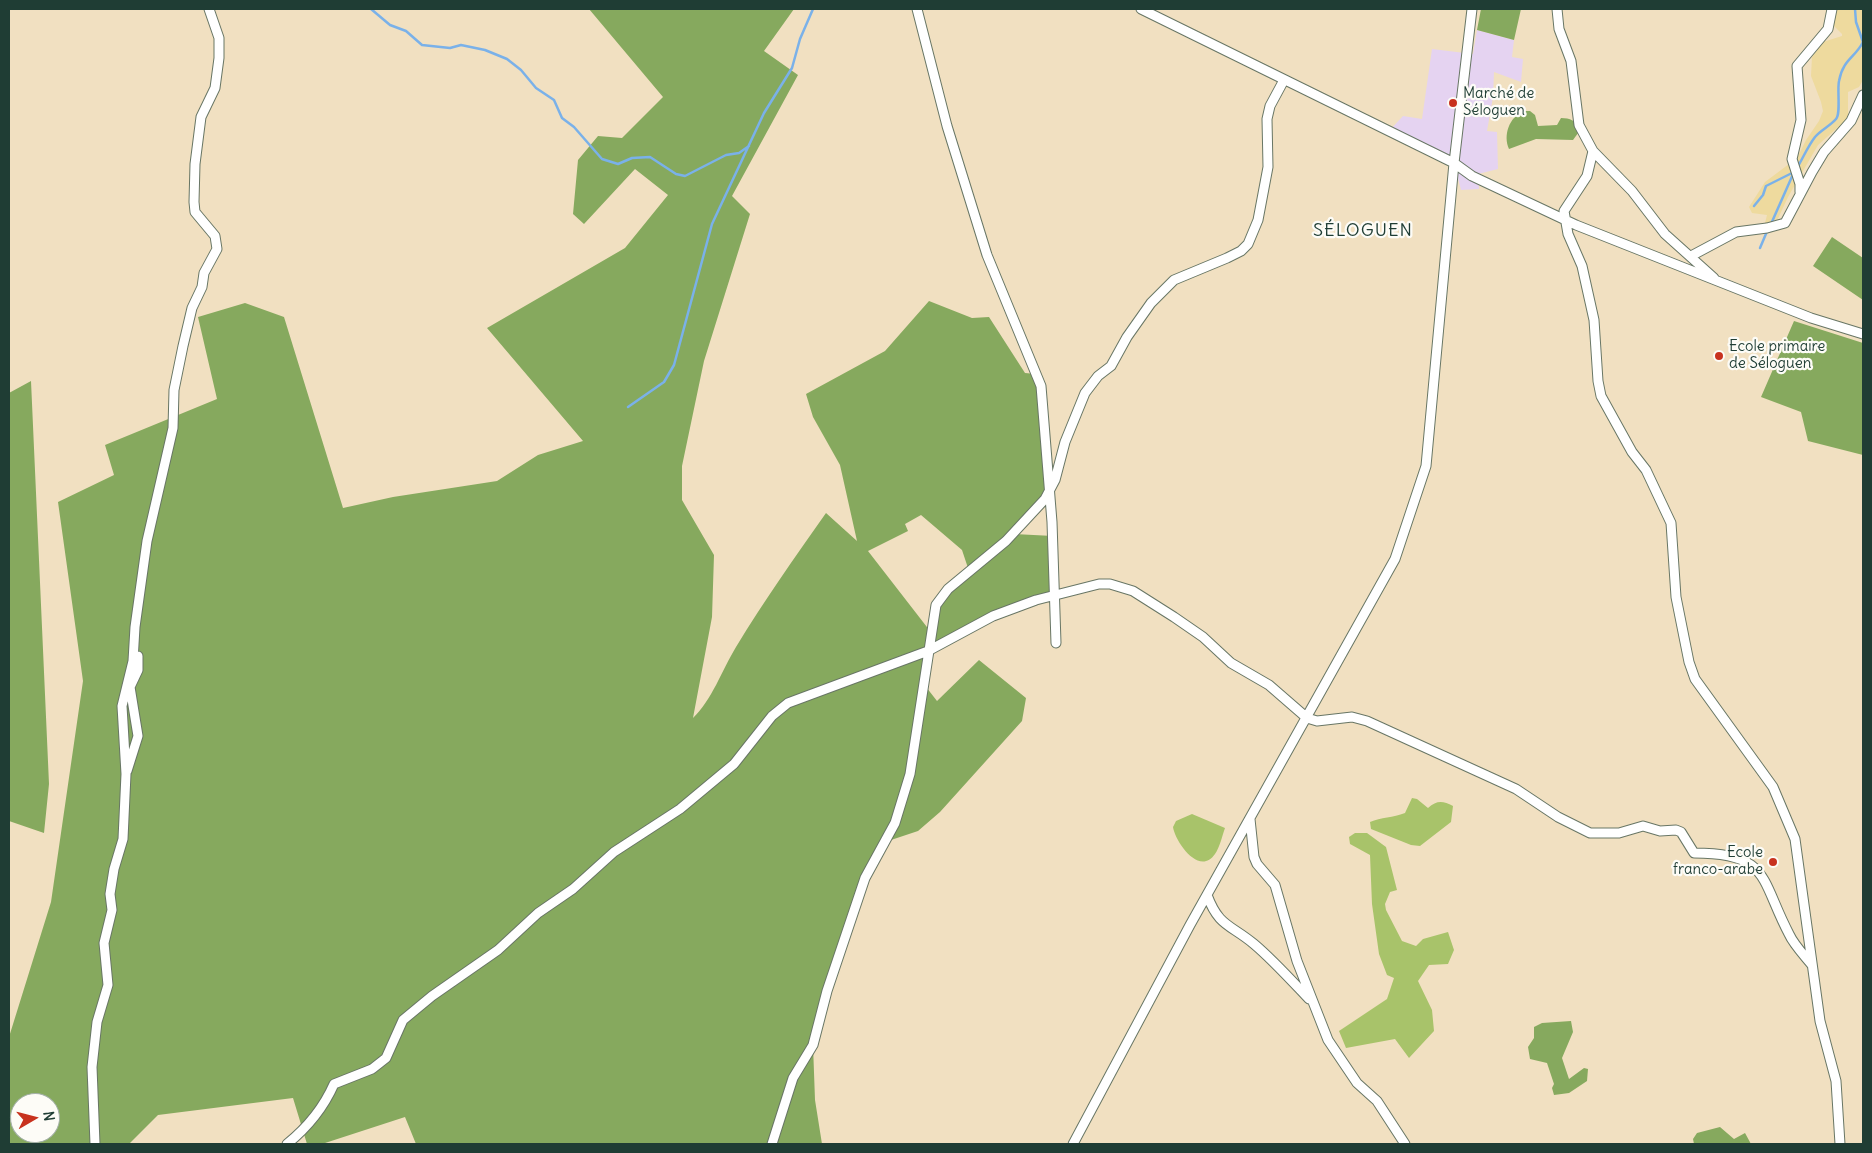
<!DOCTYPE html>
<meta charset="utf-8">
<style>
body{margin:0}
#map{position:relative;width:1872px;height:1153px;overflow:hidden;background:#f1e0c1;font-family:Delius,sans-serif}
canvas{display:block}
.frame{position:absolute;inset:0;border:10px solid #1f3d34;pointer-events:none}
.north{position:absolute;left:10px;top:1093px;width:50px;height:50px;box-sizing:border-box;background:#fdfcf7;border:1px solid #a4b0a9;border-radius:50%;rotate:82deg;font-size:14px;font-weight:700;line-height:20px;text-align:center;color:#1f3d34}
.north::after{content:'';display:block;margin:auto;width:18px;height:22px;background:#c8321e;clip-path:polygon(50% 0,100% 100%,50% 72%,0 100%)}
</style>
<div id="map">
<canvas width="1872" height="1153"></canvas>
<div class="frame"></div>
<div class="north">N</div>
</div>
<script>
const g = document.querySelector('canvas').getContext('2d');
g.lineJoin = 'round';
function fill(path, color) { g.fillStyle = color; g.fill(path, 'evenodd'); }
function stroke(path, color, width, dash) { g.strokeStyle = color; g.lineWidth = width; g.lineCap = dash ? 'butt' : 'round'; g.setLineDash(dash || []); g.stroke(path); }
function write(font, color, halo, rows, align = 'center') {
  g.font = font + ' Delius,sans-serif'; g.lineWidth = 4.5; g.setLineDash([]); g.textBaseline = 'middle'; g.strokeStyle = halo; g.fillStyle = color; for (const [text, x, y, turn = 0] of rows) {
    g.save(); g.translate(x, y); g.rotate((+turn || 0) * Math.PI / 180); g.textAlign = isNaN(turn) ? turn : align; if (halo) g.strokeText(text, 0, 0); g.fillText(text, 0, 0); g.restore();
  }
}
const built = new Path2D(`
 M1477,30L1514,40L1512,57L1523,59L1521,82L1494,72L1493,97L1487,131L1497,132L1498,169L1478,174L1479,189L1461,190L1454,163L1389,131L1403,116L1422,119L1432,49L1473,54Z`);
const green = new Path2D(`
 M1412,798L1417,799L1428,808C1437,800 1443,801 1453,806L1451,822L1420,846L1411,845L1371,829L1370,822C1381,817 1393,818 1405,813Z
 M1192,814L1225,828C1222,836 1220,847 1215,854C1199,877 1175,841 1173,827L1176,821Z
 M1355,833H1367L1386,847L1397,890L1390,892L1385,904L1386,910L1402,941L1416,946L1423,939L1448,932L1454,950L1448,964L1429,965L1418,981L1432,1010L1434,1031L1409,1058L1395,1039L1346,1048L1339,1031L1387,999L1394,978L1387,975L1379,954L1372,904L1370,855L1350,844L1349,837Z`);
const forest = new Path2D(`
 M589,9H794L764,51L798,75L732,196L750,214L704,361L682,466V500L714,555L712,617L693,718C712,700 722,670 736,647C764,601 795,557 826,513L857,541L840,465L813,417L806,394L885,351L929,301L972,318L989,317L1025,373L1036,374L1049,490L1014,534L1053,536L1055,595L1036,600L928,651L923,683L937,701L979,660L1026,698L1022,721L940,812L918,831L885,842L865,878L813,1045L815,1100L822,1144H416L405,1117L322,1144H307L293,1098L158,1115L129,1144H9V1037L51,902L83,681L58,502L114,475L105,445L217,399L198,317L245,303L284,317L343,508L393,497L497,481L538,455L583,441L487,328L625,248L668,195L635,169L584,224L573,214L578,160L598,136L622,138L663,97ZM921,515L962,550L969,571L936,605L930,631L868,551L908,531L905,524ZM20,1103H50V1133H20Z
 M1481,9H1521L1514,40L1477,30Z
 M1523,111H1530L1535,115L1538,126L1557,125L1561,118C1570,118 1576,121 1581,129L1573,140L1536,139L1509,149C1503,135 1509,118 1523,111Z
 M1832,237L1863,258V300L1813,266Z
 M1794,321L1863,343V455L1808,441L1801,412L1761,397Z
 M31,381L49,784L44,833L9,821V393Z
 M1571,1021L1573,1032L1562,1058L1569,1079L1584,1068L1588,1069L1587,1081L1569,1093L1554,1095L1552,1088L1554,1084L1547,1063L1530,1059L1528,1047L1534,1038V1027L1542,1023Z
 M1720,1127L1734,1139L1745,1133L1751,1144H1694L1693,1139L1697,1133Z`);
const sand = new Path2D(`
 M1832,9H1863V80L1859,87L1848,92V117L1844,122L1818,145L1788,197L1776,223H1765L1767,215L1752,213L1749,207L1765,182L1797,158L1806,140L1819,121L1823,111L1821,102L1811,76L1812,57L1823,42L1842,36V34L1830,22Z`);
const stream = new Path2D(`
 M371,9L390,25L406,31L422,45L450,48L461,45L485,50L507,59L521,70L536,88L554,100L562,118L574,127L602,159L618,164L632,158L650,157L676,174L685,176L726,155L739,153L749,146
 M1797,168C1803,158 1808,146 1815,137C1821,130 1830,126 1836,119C1841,114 1837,90 1839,81C1843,59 1855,58 1863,42L1856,22L1855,9
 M1754,206L1763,195L1766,186L1794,172
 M1771,224L1794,172
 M1760,248L1768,229
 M628,407L664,382L674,365L712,224L764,113L792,68L800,39L813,9`);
const minor = new Path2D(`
 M917,9L947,126L987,255L1041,386L1052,522L1056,643
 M1141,9L1454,163L1472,176L1576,225L1811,318L1863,334
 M1557,9L1559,29L1571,61L1579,125L1593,151L1632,191L1665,234L1714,278
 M1593,151L1587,176L1564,211L1568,234L1582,266L1594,320L1598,381L1601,396L1632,452L1646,470L1671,523L1676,597L1689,662L1695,679L1773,787L1795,839L1820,1021L1836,1081L1840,1144
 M1800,192V184L1792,159L1801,120L1797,66L1828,29L1832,9
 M1691,256L1736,232L1767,228L1785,223L1812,172L1824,152L1851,121L1863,95
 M127,771L138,736L130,687L138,670V656
 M1250,819L1254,857L1257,864L1275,885L1297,961L1328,1040L1357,1083L1377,1101L1405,1144
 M1207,895C1219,927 1230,924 1254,944C1273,960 1291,980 1309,999
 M95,1144L92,1067L97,1022L108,985L104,943L112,910L110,894L114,869L123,839L126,774L122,706L133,661L135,627L147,541L173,428L174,390L183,346L192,308L202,287L204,273L217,249L215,236L195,212L194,202L195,164L201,117L215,88L219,58V38L209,9
 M287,1144C308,1127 323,1109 334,1084L372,1069L386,1058L403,1020L432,996L498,950L538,913L573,889L614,852L680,809L734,764L772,716L788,703L928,651L993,616L1036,600L1099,584H1110L1133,591L1174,617L1203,637L1231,663L1269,685L1307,718L1317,721L1352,717L1367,721L1516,789L1558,817L1590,833H1619L1643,826L1660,831L1676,830L1681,832L1694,853C1770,853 1760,879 1789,934C1794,945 1804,955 1812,965
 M772,1144L793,1078L813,1045L827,991L865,878L895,823L910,774L936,605L948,589L1006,541L1045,499L1055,480L1065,442L1085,393L1098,376L1111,366L1127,337L1151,303L1174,280L1227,258L1241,251L1248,244L1258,220L1268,167L1267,119L1270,106L1284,80
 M1073,1144L1190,925L1395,559L1426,466L1454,163L1472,9`);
const markers = [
 [1453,103,5,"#c8321e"],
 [1719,356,5,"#c8321e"],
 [1773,862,5,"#c8321e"]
];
const poiNames = [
 ["Marché de",1463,94],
 ["Séloguen",1463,111],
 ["Ecole primaire",1729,347],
 ["de Séloguen",1729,364],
 ["Ecole",1763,853,"right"],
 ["franco-arabe",1763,870,"right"]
];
const quarterNames = [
 ["SÉLOGUEN",1363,231]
];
fill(built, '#e5d3f1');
fill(green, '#a8c36a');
fill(forest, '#86a95e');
fill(sand, '#eeda9e');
stroke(stream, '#7ab1e9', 2.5);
stroke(minor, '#687665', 11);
stroke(minor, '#fff', 9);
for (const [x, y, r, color] of markers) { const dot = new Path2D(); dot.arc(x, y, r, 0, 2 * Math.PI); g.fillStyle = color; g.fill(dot); stroke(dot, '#fdfcf7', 2); }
write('15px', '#1f3d34', '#fdfcf7', poiNames, 'left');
g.letterSpacing = '1px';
write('18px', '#1f3d34', '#fdfcf7', quarterNames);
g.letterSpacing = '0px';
</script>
